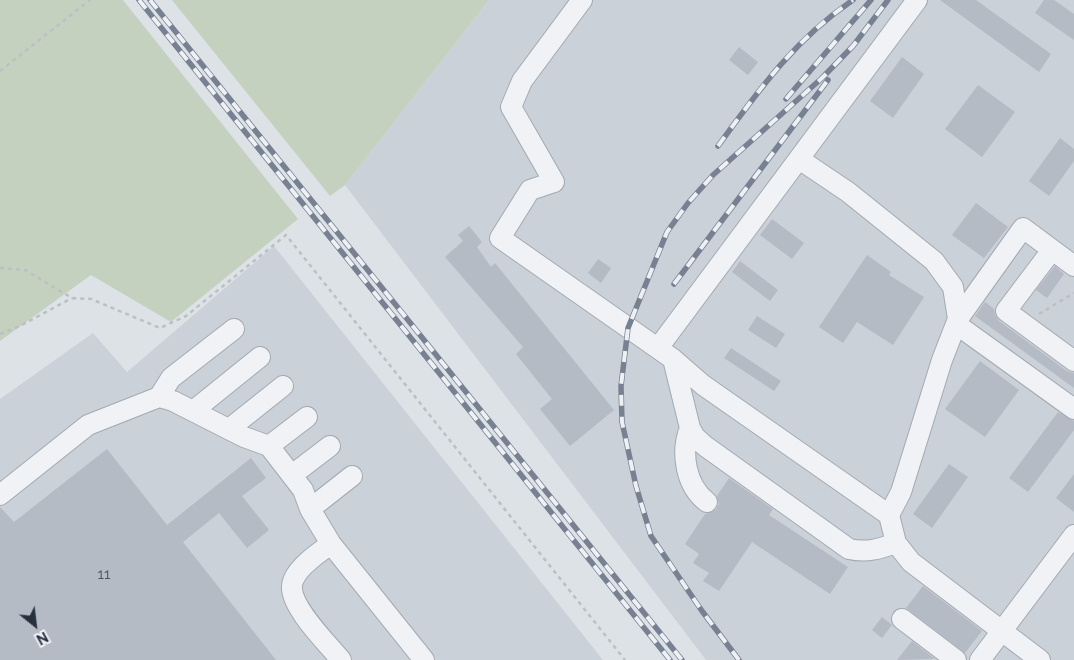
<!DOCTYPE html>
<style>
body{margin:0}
#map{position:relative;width:1074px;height:660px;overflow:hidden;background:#dde2e7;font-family:Raleway,sans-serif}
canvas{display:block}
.north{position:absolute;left:10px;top:600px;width:50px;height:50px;-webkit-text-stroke:4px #edf0f5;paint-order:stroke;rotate:151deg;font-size:14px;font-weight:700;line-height:20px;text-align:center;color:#27303e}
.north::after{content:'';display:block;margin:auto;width:18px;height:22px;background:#27303e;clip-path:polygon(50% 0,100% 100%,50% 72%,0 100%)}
</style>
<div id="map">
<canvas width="1074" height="660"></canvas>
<div class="north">N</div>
</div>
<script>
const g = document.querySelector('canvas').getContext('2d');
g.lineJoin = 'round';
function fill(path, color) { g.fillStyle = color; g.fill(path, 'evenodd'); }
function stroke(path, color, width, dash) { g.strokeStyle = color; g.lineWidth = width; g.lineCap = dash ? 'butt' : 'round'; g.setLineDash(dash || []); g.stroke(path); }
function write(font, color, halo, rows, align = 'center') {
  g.font = font + ' Raleway,sans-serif'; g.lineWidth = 4.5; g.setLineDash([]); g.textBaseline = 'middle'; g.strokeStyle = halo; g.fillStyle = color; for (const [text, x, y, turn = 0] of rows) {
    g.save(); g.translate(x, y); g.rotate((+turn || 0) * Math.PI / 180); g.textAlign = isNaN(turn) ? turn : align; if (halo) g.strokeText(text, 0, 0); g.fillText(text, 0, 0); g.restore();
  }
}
const built = new Path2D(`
 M489,0H1074V660H706L345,185Z
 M274,246L603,660H0V399L93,333L127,372Z`);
const green = new Path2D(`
 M0,0H123L298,219L171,322L91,275L0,341Z
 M172,0H489L345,185L330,196Z`);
const building = new Path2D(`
 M940,0H976L1051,54L1039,72Z
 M1044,0H1054L1074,14V40L1035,13Z
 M739,47L758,62L748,75L729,60Z
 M902,57L924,74L893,118L870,101Z
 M978,85L1015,112L982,157L945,129Z
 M1060,138L1074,149V161L1049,196L1029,181Z
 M976,203L1008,227L984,258L952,235Z
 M772,219L804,243L792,259L760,235Z
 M469,226L482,242L477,247L491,267L495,263L614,410L570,446L540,409L552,399L516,354L523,347L445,257L463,241L458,235Z
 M867,255L891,272L889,275L924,297L893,345L857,322L843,343L819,327Z
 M598,259L611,268L601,283L588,273Z
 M740,261L778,290L770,301L732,272Z
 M1055,266L1064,274L1047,298L1036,290Z
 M985,302L994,309L995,315L999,321L1067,371L1074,373V388L975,316Z
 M757,316L785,334L776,348L748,330Z
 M731,348L781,381L774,391L724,358Z
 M980,361L1019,390L985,437L945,409Z
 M1058,412L1074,421V430L1028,492L1009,478Z
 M107,449L167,525L251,458L266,478L242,496L269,530L247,548L219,513L183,542L276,660H0V507L14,522Z
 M949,464L968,477L932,528L913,514Z
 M1074,474V512L1056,498Z
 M729,478L773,509L769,515L848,567L830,594L752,542L719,591L703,581L709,573L693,563L699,554L685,544L705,514L716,510L719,504L717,496Z
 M923,586L982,631L965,653L906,608Z
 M882,617L892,625L882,638L872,630Z
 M912,641L935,659L897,660Z`);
const path = new Path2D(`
 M0,71L90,0
 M0,268L25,270L72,298L91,299L160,328L186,316L286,235L625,660
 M1039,314L1074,293
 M0,334L20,326L72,298`);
const minor = new Path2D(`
 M582,0L522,81L511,107L554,182L530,190L500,238L673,359L703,385L889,515L896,543L911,562L1040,660
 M799,159L848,192L934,261L953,287L958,319L942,360L901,492L889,515
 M1052,250L1006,311L1074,361
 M958,319L1023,228L1074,266
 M956,324L1074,409
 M658,348L917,0
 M673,359L690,428L695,437L705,446L849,549C867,553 879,549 896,543
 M159,397L171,378L234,329
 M193,411L260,357
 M690,428C680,453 686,486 707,502
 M229,429L283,386
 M269,446L307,417
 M292,475L330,446
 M0,495L88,425L159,397L173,401L244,437L269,446L303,490L310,509L331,544L424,660
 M310,509L352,476
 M331,544C318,553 293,570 292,586C290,607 328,644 341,660
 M902,619L956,660
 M980,660L1074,535`);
const rail = new Path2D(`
 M139,0L670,660
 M150,0L682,660
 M786,99L871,0
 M718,146C759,90 794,40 853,0
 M674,284L828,80
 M739,660L702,611L651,536L636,486L622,422L621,386L628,328L667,232L688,203L713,175L822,78L853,46L888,0`);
const numberNames = [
 ["11",104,574]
];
fill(built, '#cbd1d9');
fill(green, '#c4d1bf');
fill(building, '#b5bbc4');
stroke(minor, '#a3a9b1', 22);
stroke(path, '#bcc0c5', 2.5, [4, 4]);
stroke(minor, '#f0f2f5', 20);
stroke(rail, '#778191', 5.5);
stroke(rail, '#edf0f5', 4, [11]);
write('15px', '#4a5360', null, numberNames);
</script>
